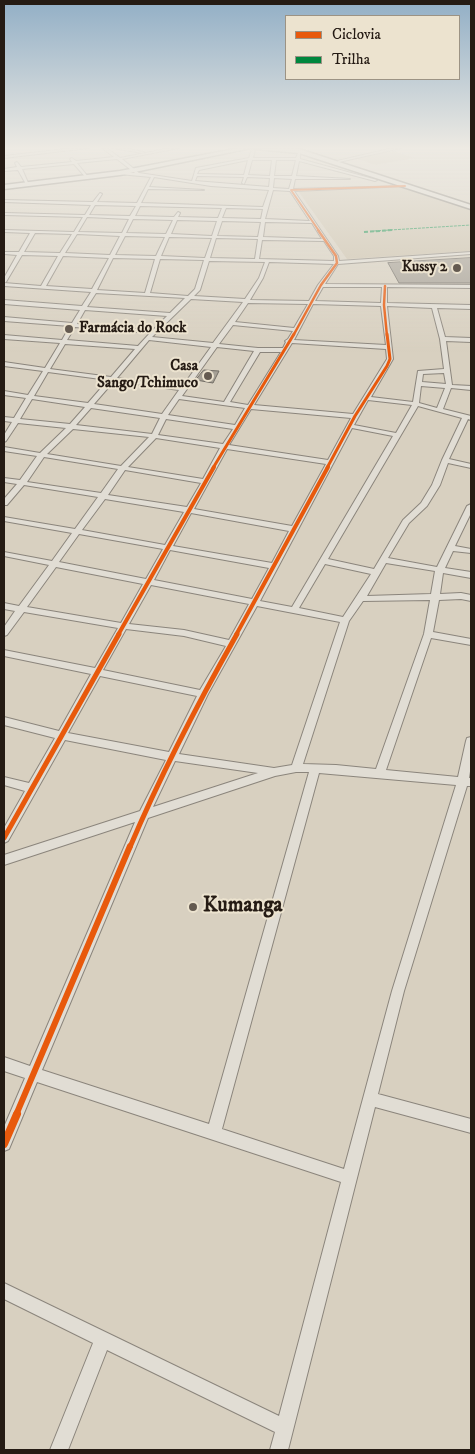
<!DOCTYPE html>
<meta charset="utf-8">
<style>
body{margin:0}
#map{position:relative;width:475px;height:1454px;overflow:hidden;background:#d8d0c0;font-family:"IM FELL DW Pica",serif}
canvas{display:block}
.frame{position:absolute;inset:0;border:5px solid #251b14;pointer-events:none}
.legend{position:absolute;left:285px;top:15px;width:175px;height:65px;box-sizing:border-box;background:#ece3cf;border:1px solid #9c9384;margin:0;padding:6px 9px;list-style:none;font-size:15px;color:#251b14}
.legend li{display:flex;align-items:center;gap:10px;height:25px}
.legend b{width:25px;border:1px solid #9c9384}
</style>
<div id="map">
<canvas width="475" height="1454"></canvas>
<div class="frame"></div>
<ul class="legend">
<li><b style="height:6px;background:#e8590c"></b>Ciclovia</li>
<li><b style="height:6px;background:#00873e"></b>Trilha</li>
</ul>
</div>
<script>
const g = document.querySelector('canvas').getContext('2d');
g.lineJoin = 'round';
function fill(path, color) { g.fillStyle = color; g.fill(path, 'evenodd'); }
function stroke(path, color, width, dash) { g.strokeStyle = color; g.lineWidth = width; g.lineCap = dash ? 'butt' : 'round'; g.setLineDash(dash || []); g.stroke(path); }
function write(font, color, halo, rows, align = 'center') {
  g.font = font + ' "IM FELL DW Pica",serif'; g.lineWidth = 4; g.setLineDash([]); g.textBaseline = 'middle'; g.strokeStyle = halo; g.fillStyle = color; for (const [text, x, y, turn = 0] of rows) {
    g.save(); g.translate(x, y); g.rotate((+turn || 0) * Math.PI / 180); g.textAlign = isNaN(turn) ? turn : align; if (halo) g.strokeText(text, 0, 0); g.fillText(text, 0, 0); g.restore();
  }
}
const green = new Path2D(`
 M394,151L415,158L375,165L355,158Z
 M403,187L471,209V251L347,259L298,191Z`);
const building = new Path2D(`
 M471,258V283H399L388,263Z
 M204,370L219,371L213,383L196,380Z`);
const street = new Path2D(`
 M74,148H89L4,158V156Z
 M102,148H107L120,158L170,148H179L122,159L139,173L192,181L196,168L249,158L252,149L255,150L253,158H296L298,153H300V159L377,180L375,181L299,161L296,176L350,179H295L293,189L407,186L294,191L338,256L339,261L471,252V254L338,264L325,284L471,285V288L387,287V303L471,305V309L437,308L445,337L471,338V342L446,341L452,385L471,386V390L451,388L443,409L471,416V420L468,419L449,459L471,464V468L448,463L440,485L427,506L409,523L388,558L437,567L467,506L471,504V513L455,546L471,549V553L453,551L445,568L471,572V578L443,573L440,594L461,593L471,595V601L461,599L439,600L433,632L471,639V645L431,638L386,770L458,777L466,741L467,738L471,737V765L469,778H471V786H467L404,991L378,1094L471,1119V1133L375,1107L288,1450H270L275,1432L107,1350L68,1450H50L93,1343L4,1299V1283L279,1416L341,1182L37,1082L9,1149L4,1151V1127L25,1078L4,1071V1057L30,1066L135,822L4,865V855L140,811L166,760L65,740L8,841L4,843V828L25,791L4,785V777L29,783L55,738L4,725V717L59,731L91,674L4,656V650L95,668L118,628L24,612L7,635L4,636V627L15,611L4,609V603L19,606L49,565L4,556V552L52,561L72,533L4,521V517L75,529L98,497L24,485L7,505H4V499L17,484L4,482V478L20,480L37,456L4,451V447L40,453L66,428L18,423L6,441L4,442V435L12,422L4,421V417L14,418L26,398L4,395V391L28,395L43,371L4,366V362L45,368L60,343L4,339V335L62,340L70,326L4,321V317L72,323L80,310L4,304V300L82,306L91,292L4,286V278L17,255L4,254V252H19L30,233L4,232V230L74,232L83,217L4,215V213L85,215L91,205L4,202V200L93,202L100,193L102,194L97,202L137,203L151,177L119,174L120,172L135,173L117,159L77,163L89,178L87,179L74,164L22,169L29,185L27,186L18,170L4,171V169L17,167L15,163L17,162L21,167L72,162L70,159L72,158L76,161L114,157ZM248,160L244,175L197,174L199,170ZM252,160H272L270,176L248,175ZM276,160H296L292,176H274ZM197,176L244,177L242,183L244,184L247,177L270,178L269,187L195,181ZM154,177L211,186L269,190L263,207L141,203L148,189L204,190L149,187ZM274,178L292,179L289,189L273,188ZM273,190L290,191L310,221L265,219ZM95,205L136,206L130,216L89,215ZM140,206L222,208L218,218L178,217L180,213L178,212L174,217L135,216ZM226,208L263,209L261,219L222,218ZM87,217L129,219L122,233L78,232ZM133,219L173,220L166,234L126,233ZM177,220L217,221L212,236L171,234ZM222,221L261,222L258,237L217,236ZM265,222L312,223L322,239L263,237ZM35,233L72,234L60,253L24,252ZM77,234L120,236L110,255L65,253ZM125,236L165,237L156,256L115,255ZM169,237L212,238L205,258L161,256ZM216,238L258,239L255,259L210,258ZM262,240L324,241L334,256V261L259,259ZM22,255L58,256L41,286L4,283L6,282ZM63,256L109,258L92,289L46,286ZM113,258L155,259L145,293L97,290ZM160,259L204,260L195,289L188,296L150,293ZM209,261L265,262L259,278L245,299L194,296L200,290ZM269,262L334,264L318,285L309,301L250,300L263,278ZM323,287H382L381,303L315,301ZM96,293L185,298L170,313L87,307ZM191,299L243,302L213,343L152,337ZM248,303L308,304L294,328L235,322ZM313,304L381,306L386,345L294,340ZM387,306L432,308L440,339L444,369L418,371L413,402L371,397L393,359ZM85,310L167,316L153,330L77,324ZM233,325L293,331L288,339L285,341L286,342L283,348H258L219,344ZM75,327L150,333L138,346L67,340ZM149,340L211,347L182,387L117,378ZM292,343L386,349L387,359L353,414L254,405ZM65,344L135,349L111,377L50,369ZM217,347L254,351L224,402L182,396ZM260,352H281L248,405L230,402ZM48,372L108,380L88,403L34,396ZM444,373L446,384L422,382L423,374ZM114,381L179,390L162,414L94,404ZM421,386L445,388L437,408L419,403ZM32,399L85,407L70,424L20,419ZM179,399L245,408L235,425L168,415ZM368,400L412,405L396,433L354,425ZM418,406L462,418L442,460L432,485L421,503L403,520L374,569L328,559ZM91,408L160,418L152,434L76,425ZM251,409L351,418L328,460L229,445ZM166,419L233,429L223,444L158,435ZM352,428L393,436L292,607L260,601ZM73,429L149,437L121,466L47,454ZM156,438L220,448L203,479L128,467ZM227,449L326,464L292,526L194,509ZM44,457L118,469L101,493L27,482ZM125,470L201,483L187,507L108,495ZM105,499L184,512L165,545L82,530ZM191,513L289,531L272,563L173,546ZM79,534L163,549L146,579L59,562ZM170,550L269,568L252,599L154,580ZM386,563L435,571L431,594L367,596ZM325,564L371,574L343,617L299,608ZM56,567L143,584L121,623L27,607ZM151,585L249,604L229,640L184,630L129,624ZM430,600L424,634L376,769L336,765L303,764L349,621L363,601ZM257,606L340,622L292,765L274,768L179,754L208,694ZM126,629L184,636L226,646L200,690L103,670ZM100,676L197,696L169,752L68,733ZM175,761L258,773L153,807ZM296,772H309L209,1124L42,1070L148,818L275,776ZM319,773L456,785L392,991L344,1169L222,1129Z
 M112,148H124L144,152L142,153Z
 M393,148H401L339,162L337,161Z`);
const secondary = new Path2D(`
 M239,148H251L120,175L4,189V185L120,171Z
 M296,148L471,205V209L299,153L255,149Z`);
const quietFar1 = new Path2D(`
 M374,231L471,225`);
const quiet = new Path2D(`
 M364,232L393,230`);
const cyclewayFar6 = new Path2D(`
 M319,231L291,190L405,186`);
const cyclewayFar5 = new Path2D(`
 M385,286L384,305L387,336
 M293,336L321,285L337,263L336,256L318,230`);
const cyclewayFar4 = new Path2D(`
 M213,468L294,334
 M327,468L355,416L387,366L390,359L387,334`);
const cyclewayFar3 = new Path2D(`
 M118,635L214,467
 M236,635L328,467`);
const cyclewayFar2 = new Path2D(`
 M4,838L119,634
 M130,847C161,774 198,703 237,634`);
const cyclewayFar1 = new Path2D(`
 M16,1115L130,846`);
const cycleway = new Path2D(`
 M4,1144L17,1114`);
const markers = [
 [457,268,5,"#645a50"],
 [69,329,5,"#645a50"],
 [208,376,5,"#645a50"],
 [193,907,5,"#645a50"]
];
const farPoinames = [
 ["Kussy 2",447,268],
 ["Farmácia do Rock",79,329,"left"],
 ["Casa",198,367],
 ["Sango/Tchimuco",198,384]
];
const nearPoinames = [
 ["Kumanga",203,907]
];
fill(green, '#ccc1ab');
fill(building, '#a6a095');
stroke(building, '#726d65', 1);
stroke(street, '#8b857c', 2);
stroke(secondary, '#726d65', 3);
fill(street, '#e1ddd4');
fill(secondary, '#e1ddd4');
stroke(quietFar1, '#00873e', 1, [3, 1]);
stroke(quiet, '#00873e', 2, [4, 2]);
stroke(cyclewayFar6, '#e8590c', 2);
stroke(cyclewayFar5, '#e8590c', 2.5);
stroke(cyclewayFar4, '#e8590c', 3);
stroke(cyclewayFar3, '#e8590c', 4);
stroke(cyclewayFar2, '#e8590c', 5);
stroke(cyclewayFar1, '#e8590c', 6);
stroke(cycleway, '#e8590c', 8);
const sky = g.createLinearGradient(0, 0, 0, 352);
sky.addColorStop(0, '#92afc6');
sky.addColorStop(0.42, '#edeae3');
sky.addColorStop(1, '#edeae300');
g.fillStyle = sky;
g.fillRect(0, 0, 475, 352);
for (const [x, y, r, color] of markers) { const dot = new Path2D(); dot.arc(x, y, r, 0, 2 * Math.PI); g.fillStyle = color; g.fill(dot); stroke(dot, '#ece3cf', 2); }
write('bold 15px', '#251b14', '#ece3cf', farPoinames, 'right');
write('bold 21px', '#251b14', '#ece3cf', nearPoinames, 'left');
</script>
